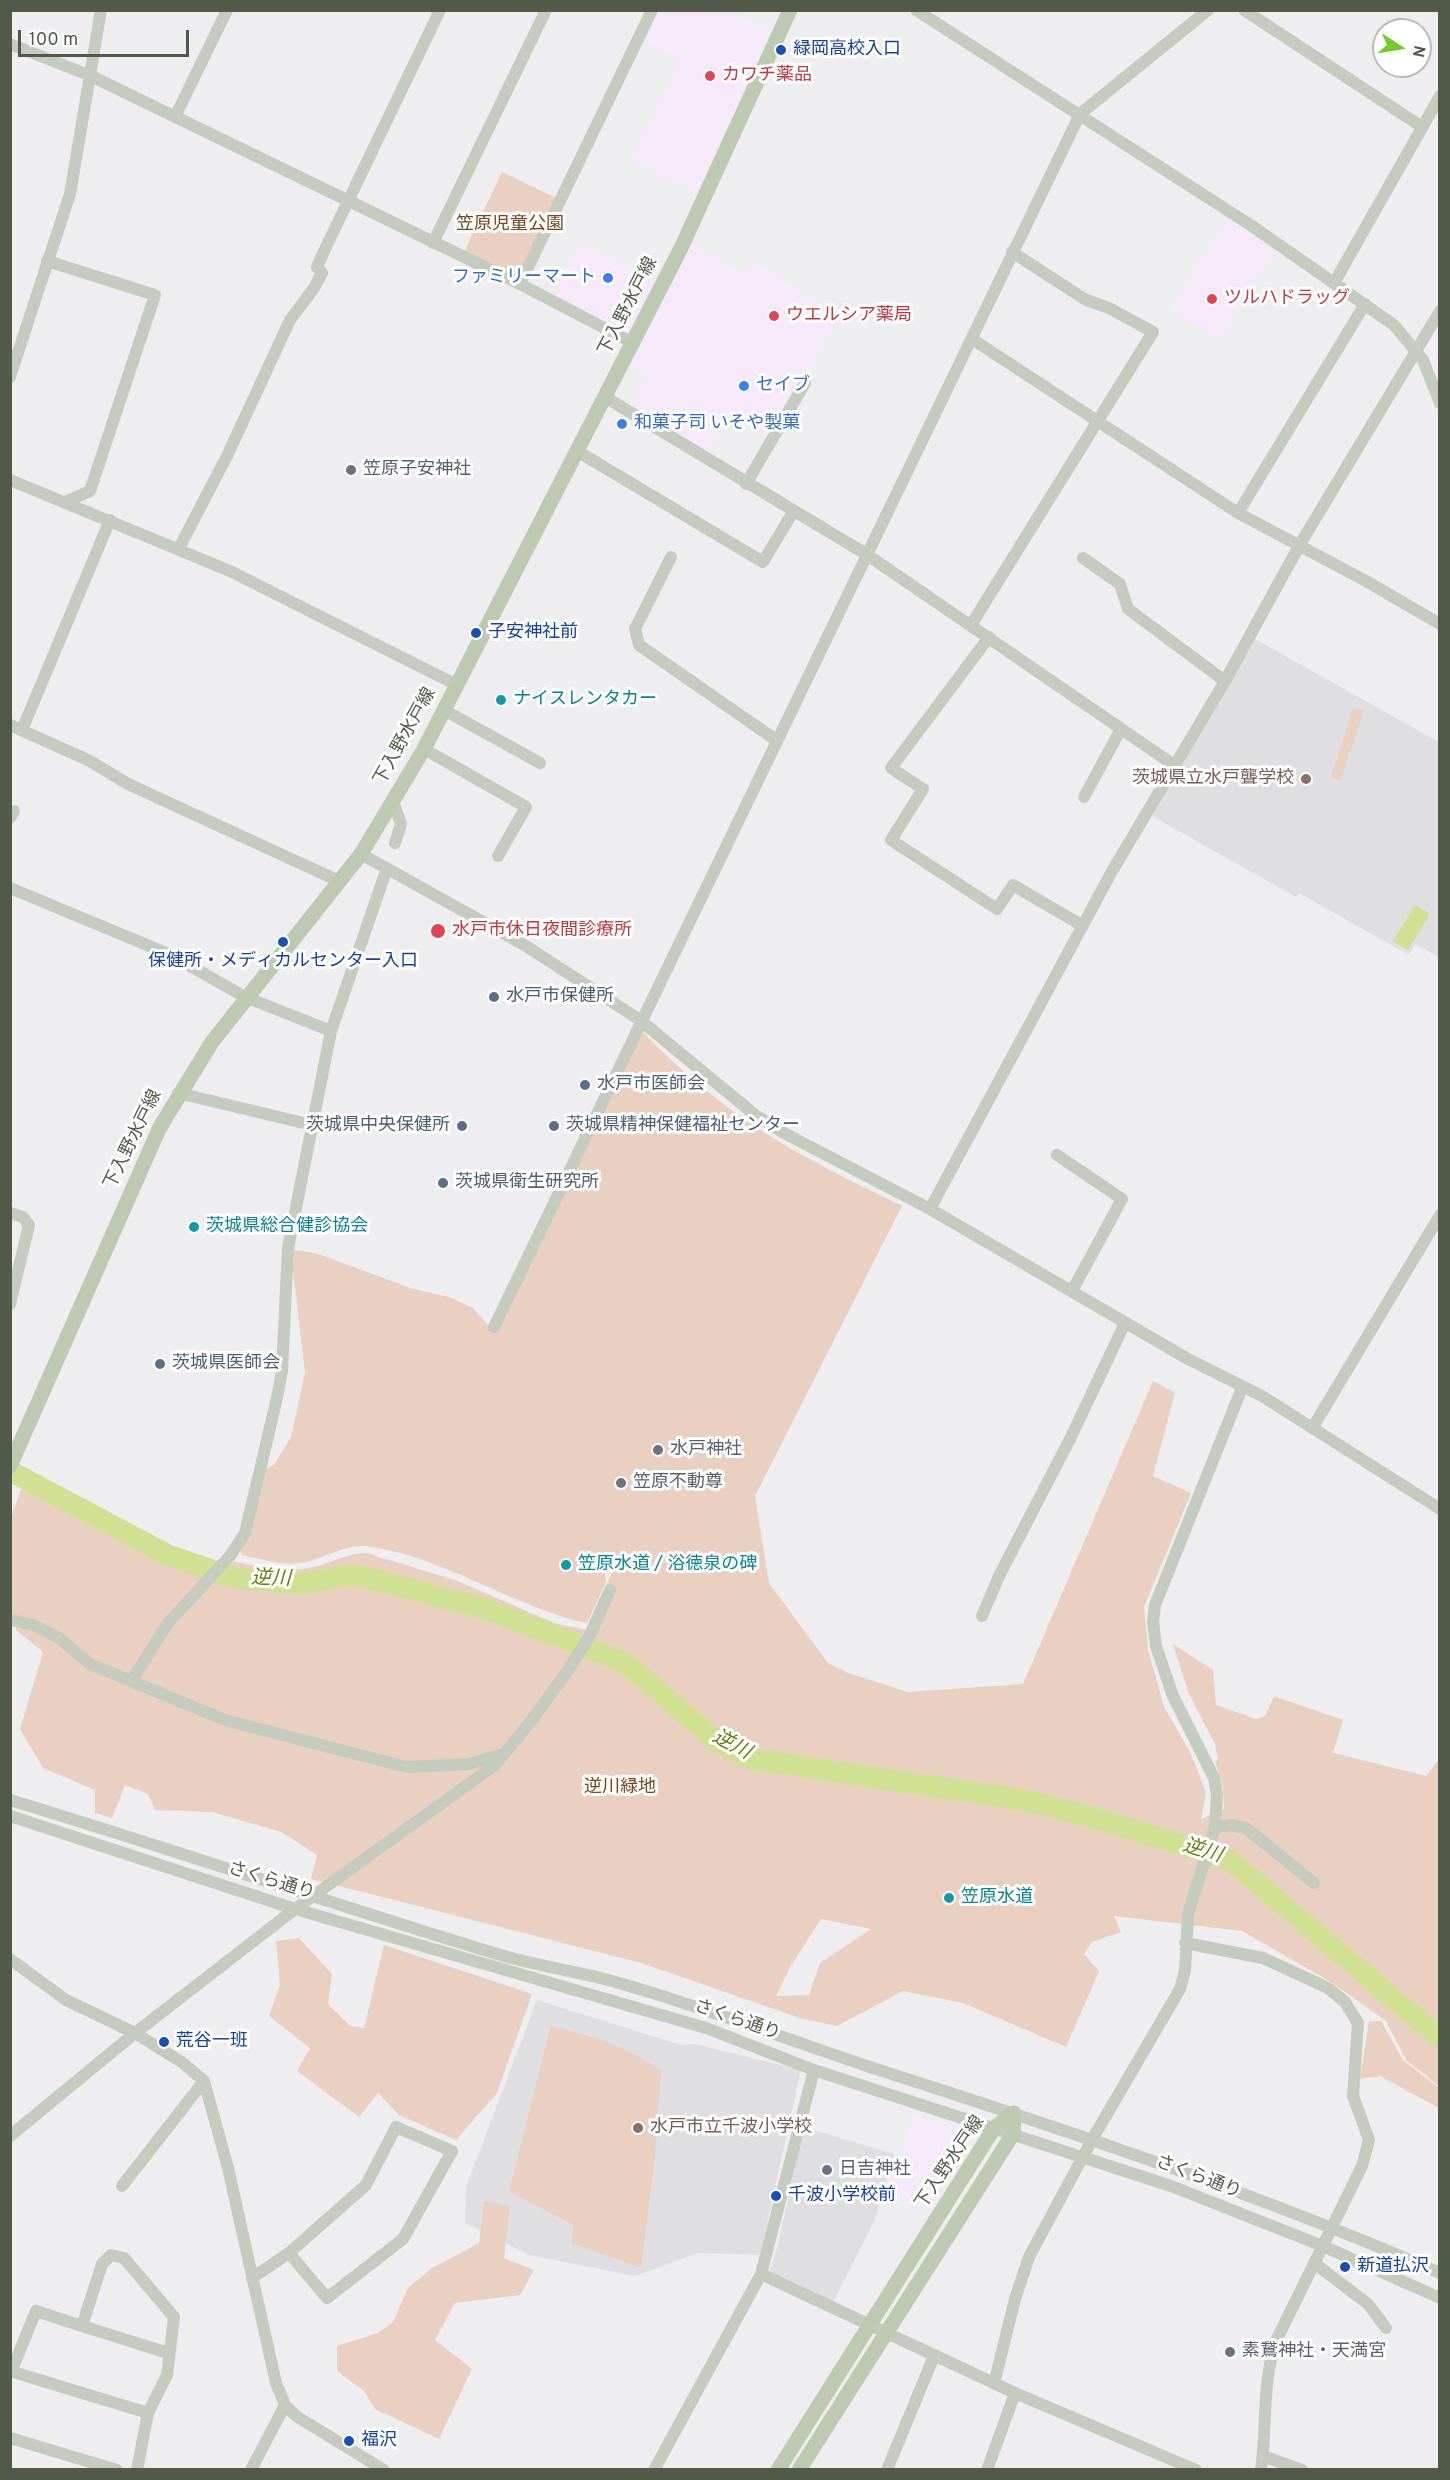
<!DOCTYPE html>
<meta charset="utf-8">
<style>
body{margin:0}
#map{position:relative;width:1450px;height:2480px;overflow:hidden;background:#eeeef0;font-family:Overpass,sans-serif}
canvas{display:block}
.frame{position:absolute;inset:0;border:12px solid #515948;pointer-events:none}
.north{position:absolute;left:1372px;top:18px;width:60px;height:60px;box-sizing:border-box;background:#fff;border:2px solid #b9bdb6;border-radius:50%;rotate:102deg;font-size:16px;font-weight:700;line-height:24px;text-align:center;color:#515948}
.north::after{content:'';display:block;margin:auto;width:21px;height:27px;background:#73cb2d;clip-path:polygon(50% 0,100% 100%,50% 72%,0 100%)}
.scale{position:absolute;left:18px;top:30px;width:171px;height:27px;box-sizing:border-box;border:3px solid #515948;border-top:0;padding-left:8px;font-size:18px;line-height:21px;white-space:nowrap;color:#515948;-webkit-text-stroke:4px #fff;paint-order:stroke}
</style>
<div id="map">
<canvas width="1450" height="2480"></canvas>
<div class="frame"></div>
<div class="north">N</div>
<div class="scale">100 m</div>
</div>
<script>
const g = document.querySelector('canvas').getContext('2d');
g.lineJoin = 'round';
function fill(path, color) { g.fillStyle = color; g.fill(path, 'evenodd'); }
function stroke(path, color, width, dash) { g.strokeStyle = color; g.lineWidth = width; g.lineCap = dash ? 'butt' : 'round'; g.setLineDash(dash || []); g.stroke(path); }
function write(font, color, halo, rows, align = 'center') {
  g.font = font + ' Overpass,"Noto Sans JP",sans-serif'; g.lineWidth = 6; g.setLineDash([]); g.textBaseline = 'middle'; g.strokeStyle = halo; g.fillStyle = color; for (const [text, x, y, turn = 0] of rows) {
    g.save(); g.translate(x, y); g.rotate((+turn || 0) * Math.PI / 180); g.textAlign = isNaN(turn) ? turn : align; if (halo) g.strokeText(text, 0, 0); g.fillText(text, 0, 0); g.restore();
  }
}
const commercial = new Path2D(`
 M659,11H700L716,18L720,11H731L770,29L697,193L631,161L681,58L644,41Z
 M1228,217L1275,251L1220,340L1170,309Z
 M580,242L659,281L631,336L553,296Z
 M693,243L743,275L754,261L840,317L769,437L731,414L706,454L679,437L693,414L684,407L669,432L630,408L647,375L630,366Z
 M1439,316V381L1426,345Z
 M912,2114L957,2126L955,2136L960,2150L922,2209L891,2193Z`);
const education = new Path2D(`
 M1253,638L1439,742V957L1415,944L1409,955L1299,893L1296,897L1152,816Z
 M537,2000L681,2045L695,2044L801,2070L760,2255L698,2253L635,2276L529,2255L465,2223L466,2187Z
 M804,2127L894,2154L875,2220L833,2302L769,2274L777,2248Z`);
const green = new Path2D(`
 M502,172L556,198L518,278L464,252Z
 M1353,708L1364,711L1340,781L1331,777Z
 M643,1032C684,1075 732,1114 783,1144C821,1167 863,1186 902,1206L755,1496L769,1583L828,1663L848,1673L908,1692L1023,1684L1153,1381L1175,1393L1153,1476L1191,1493L1144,1607L1148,1650L1164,1707L1190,1752L1206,1792L1201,1819L1224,1809L1223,1787L1215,1761L1218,1759L1215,1744L1189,1694L1173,1644L1213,1670L1216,1705L1256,1719L1265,1716L1274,1696L1343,1720L1333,1753L1426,1776L1439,1759V2086L1406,2060L1386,2021L1331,1982L1242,1931L1114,1916L1121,1932L1092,1942L1084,1954L1099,1971L1066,2047L963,2003L903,1991L837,2026L803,2019L638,1962L311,1879L317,1855L281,1832L212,1812L155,1810L148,1794L125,1785L112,1818L95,1813V1790L43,1768L20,1729L43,1652L16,1630L17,1620L11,1617V1518L21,1489L214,1581L233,1562L231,1561C261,1566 291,1575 321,1565C337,1560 349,1553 366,1553L458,1581L554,1623L586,1630L614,1568L605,1574L606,1582L587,1623C513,1607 448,1559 372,1547C346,1542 326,1559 301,1563C282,1566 261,1559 242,1555L240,1551L264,1469L274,1465L291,1437L305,1373L293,1270L294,1250L316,1253L413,1289L449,1297L473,1308L494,1332ZM821,1919L871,1929L820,1963L809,1995L776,1996L789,1969Z
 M299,1938L332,1974L328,2004L350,2026L364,2028L384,1945L532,1994L497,2093L456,2140L399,2115L378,2093L359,2117L297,2071L310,2048L269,2016L280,1985L276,1941Z
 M1369,2021H1381L1403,2060L1439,2088V2108L1380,2076L1360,2079Z
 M551,2026C588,2035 631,2047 661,2071L655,2158L641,2268L572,2243L573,2225L509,2191Z
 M484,2201L510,2206L504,2258L534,2270L520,2295L455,2303L435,2340L472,2369L439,2439L375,2409L364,2391L337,2371V2346L378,2333L393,2322L408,2288L432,2268L479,2243Z`);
const water = new Path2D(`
 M1415,905L1430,914L1408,950L1393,941Z`);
const river = new Path2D(`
 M10,1471L168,1555L234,1578L301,1584L347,1575L365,1577L486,1609L608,1656L627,1664L716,1741L752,1759L1024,1800L1095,1818L1230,1860L1440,2038`);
const minor = new Path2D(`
 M916,10L1252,226L1394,325L1423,360L1440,403
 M1244,10L1422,127
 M10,44L91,76L520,284L633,343
 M175,117L227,10
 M433,243L546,10
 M47,261L155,295L90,491L65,502
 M1334,283L1440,96
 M520,284L652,10
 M972,339L1238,513L1366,581L1440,624
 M10,377L70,194L101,10
 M605,397L866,554L1174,765
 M577,451L763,562L793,512
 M10,480L230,571L457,685
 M746,484L805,383
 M1238,513L1365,304
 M179,548L227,456L290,320L314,288L322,273L317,267L326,247L440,10
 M671,557L635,629L639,645L776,740
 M1083,558L1120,584L1128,609L1225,681
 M971,625L1153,332L1109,308L1086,300L1012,252
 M989,637L891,768L923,789L891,840L997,909L1013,885L1083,926
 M444,710L540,763
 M10,725L90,761L128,784L339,881
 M22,730L110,520
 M424,749L526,807L498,856
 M1084,797L1121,729
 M393,801L401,824L395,843
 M10,818L14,811
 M361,854L526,946L640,1020L754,1114L784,1133L930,1209L1188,1359L1262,1396L1440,1509
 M10,888L171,955L245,997L331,1031
 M178,1093L312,1125
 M1057,1155L1122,1199L1072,1291
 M930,1209L1111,873L1225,681L1299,546L1440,311
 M10,1213L23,1217L29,1225L10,1304
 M494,1327L1080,114L1208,10
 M1313,1427L1440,1215
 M982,1616L999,1576L1071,1437L1125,1323
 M10,1620L34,1625L59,1638L90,1664L225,1720L406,1767L469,1764L500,1755
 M132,1680L168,1623L230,1556L245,1533L277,1398L282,1371L288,1248L331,1031L387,868
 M10,1800C172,1849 332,1904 494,1953C535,1966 578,1971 619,1983C704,2007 786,2039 870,2067C1063,2129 1254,2192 1440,2273
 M10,1816L295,1909L706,2028L814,2070L1171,2186L1323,2246L1440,2298
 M1215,1827L1231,1825L1246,1828L1314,1883
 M1185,1943L1263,1958L1328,1988L1345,2002L1358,2023L1353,2096L1369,2140L1362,2166L1276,2341C1262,2383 1267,2426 1261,2470
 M10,1959L66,2000L135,2033L183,2063L204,2081L228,2168L276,2383L285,2405L296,2416L384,2470
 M10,2136L135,2033L295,1909L495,1765L531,1721L569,1669L590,1635L610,1590
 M122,2186L204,2081
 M1314,2263L1368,2304L1386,2328
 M761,2274L1015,2393L1196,2470
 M252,2278L289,2253L366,2185L396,2127L452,2151L403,2239L327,2298L289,2253
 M82,2326L168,2353
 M10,2371L148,2413
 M11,2372L36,2311L82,2326L102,2264L111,2255L124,2258L174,2317L167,2375L148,2413L137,2470
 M994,2384L1015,2299L1029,2257L1093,2138L1180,1989L1185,1970L1188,1914L1215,1827L1217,1794L1214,1778L1173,1696L1156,1646L1153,1622L1155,1605L1242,1388
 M10,2438L117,2470
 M1263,2456L1302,2470
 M251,2470L285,2405
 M654,2470L761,2274L814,2070
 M887,2470L934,2356
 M987,2470L1015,2393`);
const major = new Path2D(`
 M10,1466L160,1127L212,1042L361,854L424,749L681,248L790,10
 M778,2470L994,2128L1014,2113
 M799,2470L1013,2134L1014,2113`);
const markers = [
 [781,50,6,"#1a4fb4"],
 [710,76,6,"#e0444e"],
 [608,278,6,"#3f7fe0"],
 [1212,299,6,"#e0444e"],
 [774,316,6,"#e0444e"],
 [744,386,6,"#3f7fe0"],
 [622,424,6,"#3f7fe0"],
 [351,470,6,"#6b7280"],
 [476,633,6,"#1a4fb4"],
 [501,700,6,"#0f9aa8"],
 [1306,779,6,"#8d6e63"],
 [438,931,8,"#e0444e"],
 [283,942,6,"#1a4fb4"],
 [494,997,6,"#5c6f8a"],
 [585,1085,6,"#5c6f8a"],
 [462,1126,6,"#5c6f8a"],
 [554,1126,6,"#5c6f8a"],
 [443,1183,6,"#5c6f8a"],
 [194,1227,6,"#0f9aa8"],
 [160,1364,6,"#5c6f8a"],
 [658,1450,6,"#6b7280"],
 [621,1483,6,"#6b7280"],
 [566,1565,6,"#0f9aa8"],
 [949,1898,6,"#0f9aa8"],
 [164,2042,6,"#1a4fb4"],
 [638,2128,6,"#8d6e63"],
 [827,2170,6,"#6b7280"],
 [776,2196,6,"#1a4fb4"],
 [1345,2267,6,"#1a4fb4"],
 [1230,2352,6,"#6b7280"],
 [349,2441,6,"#1a4fb4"]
];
const transitNames = [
 ["緑岡高校入口",793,50],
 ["子安神社前",488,633],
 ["保健所・メディカルセンター入口",283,962,"center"],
 ["荒谷一班",176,2042],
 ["千波小学校前",788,2196],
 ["新道払沢",1357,2267],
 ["福沢",361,2441]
];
const healthNames = [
 ["カワチ薬品",722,76],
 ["ツルハドラッグ",1224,299],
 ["ウエルシア薬局",786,316],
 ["水戸市休日夜間診療所",452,931]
];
const parkNames = [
 ["笠原児童公園",510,225],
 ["逆川緑地",620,1788]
];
const shopNames = [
 ["ファミリーマート",596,278,"right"],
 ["セイブ",756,386],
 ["和菓子司 いそや製菓",634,424]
];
const streetNames = [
 ["下入野水戸線",629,307,-63],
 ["下入野水戸線",406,737,-61],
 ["下入野水戸線",134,1140,-64],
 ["さくら通り",271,1882,17],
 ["さくら通り",737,2021,19],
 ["下入野水戸線",951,2163,-56],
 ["さくら通り",1198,2178,21]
];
const worshipNames = [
 ["笠原子安神社",363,470],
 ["水戸神社",670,1450],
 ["笠原不動尊",633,1483],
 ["日吉神社",839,2170],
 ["素鵞神社・天満宮",1242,2352]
];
const cultureNames = [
 ["ナイスレンタカー",513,700],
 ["茨城県総合健診協会",206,1227],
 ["笠原水道 / 浴徳泉の碑",578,1565],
 ["笠原水道",961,1898]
];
const educationNames = [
 ["茨城県立水戸聾学校",1294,779],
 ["水戸市立千波小学校",650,2128,"left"]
];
const serviceNames = [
 ["水戸市保健所",506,997],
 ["水戸市医師会",597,1085],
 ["茨城県中央保健所",450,1126,"right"],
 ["茨城県精神保健福祉センター",566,1126],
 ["茨城県衛生研究所",455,1183],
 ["茨城県医師会",172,1364]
];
const waterNames = [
 ["逆川",271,1580,2],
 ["逆川",731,1746,28],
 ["逆川",1202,1852,17]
];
fill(commercial, '#f5e9fa');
fill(education, '#dfdfe1');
fill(green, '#e9d0c1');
fill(water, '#d1e193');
stroke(river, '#d1e193', 21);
stroke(minor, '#c5cbbe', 12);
stroke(major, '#bdcab1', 15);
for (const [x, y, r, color] of markers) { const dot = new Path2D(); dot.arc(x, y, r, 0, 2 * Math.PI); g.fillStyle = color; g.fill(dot); stroke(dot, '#fff', 2); }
write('18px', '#164399', '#fff', transitNames, 'left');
write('18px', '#be3a42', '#fff', healthNames, 'left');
write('18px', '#724921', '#fff', parkNames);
write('18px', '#366cbe', '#fff', shopNames, 'left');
write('18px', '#515948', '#fff', streetNames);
write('18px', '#5b616d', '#fff', worshipNames, 'left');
write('18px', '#0d838f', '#fff', cultureNames, 'left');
write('18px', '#785e54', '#fff', educationNames, 'right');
write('18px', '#4e5e75', '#fff', serviceNames, 'left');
write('italic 20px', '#687d1a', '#fff', waterNames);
</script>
